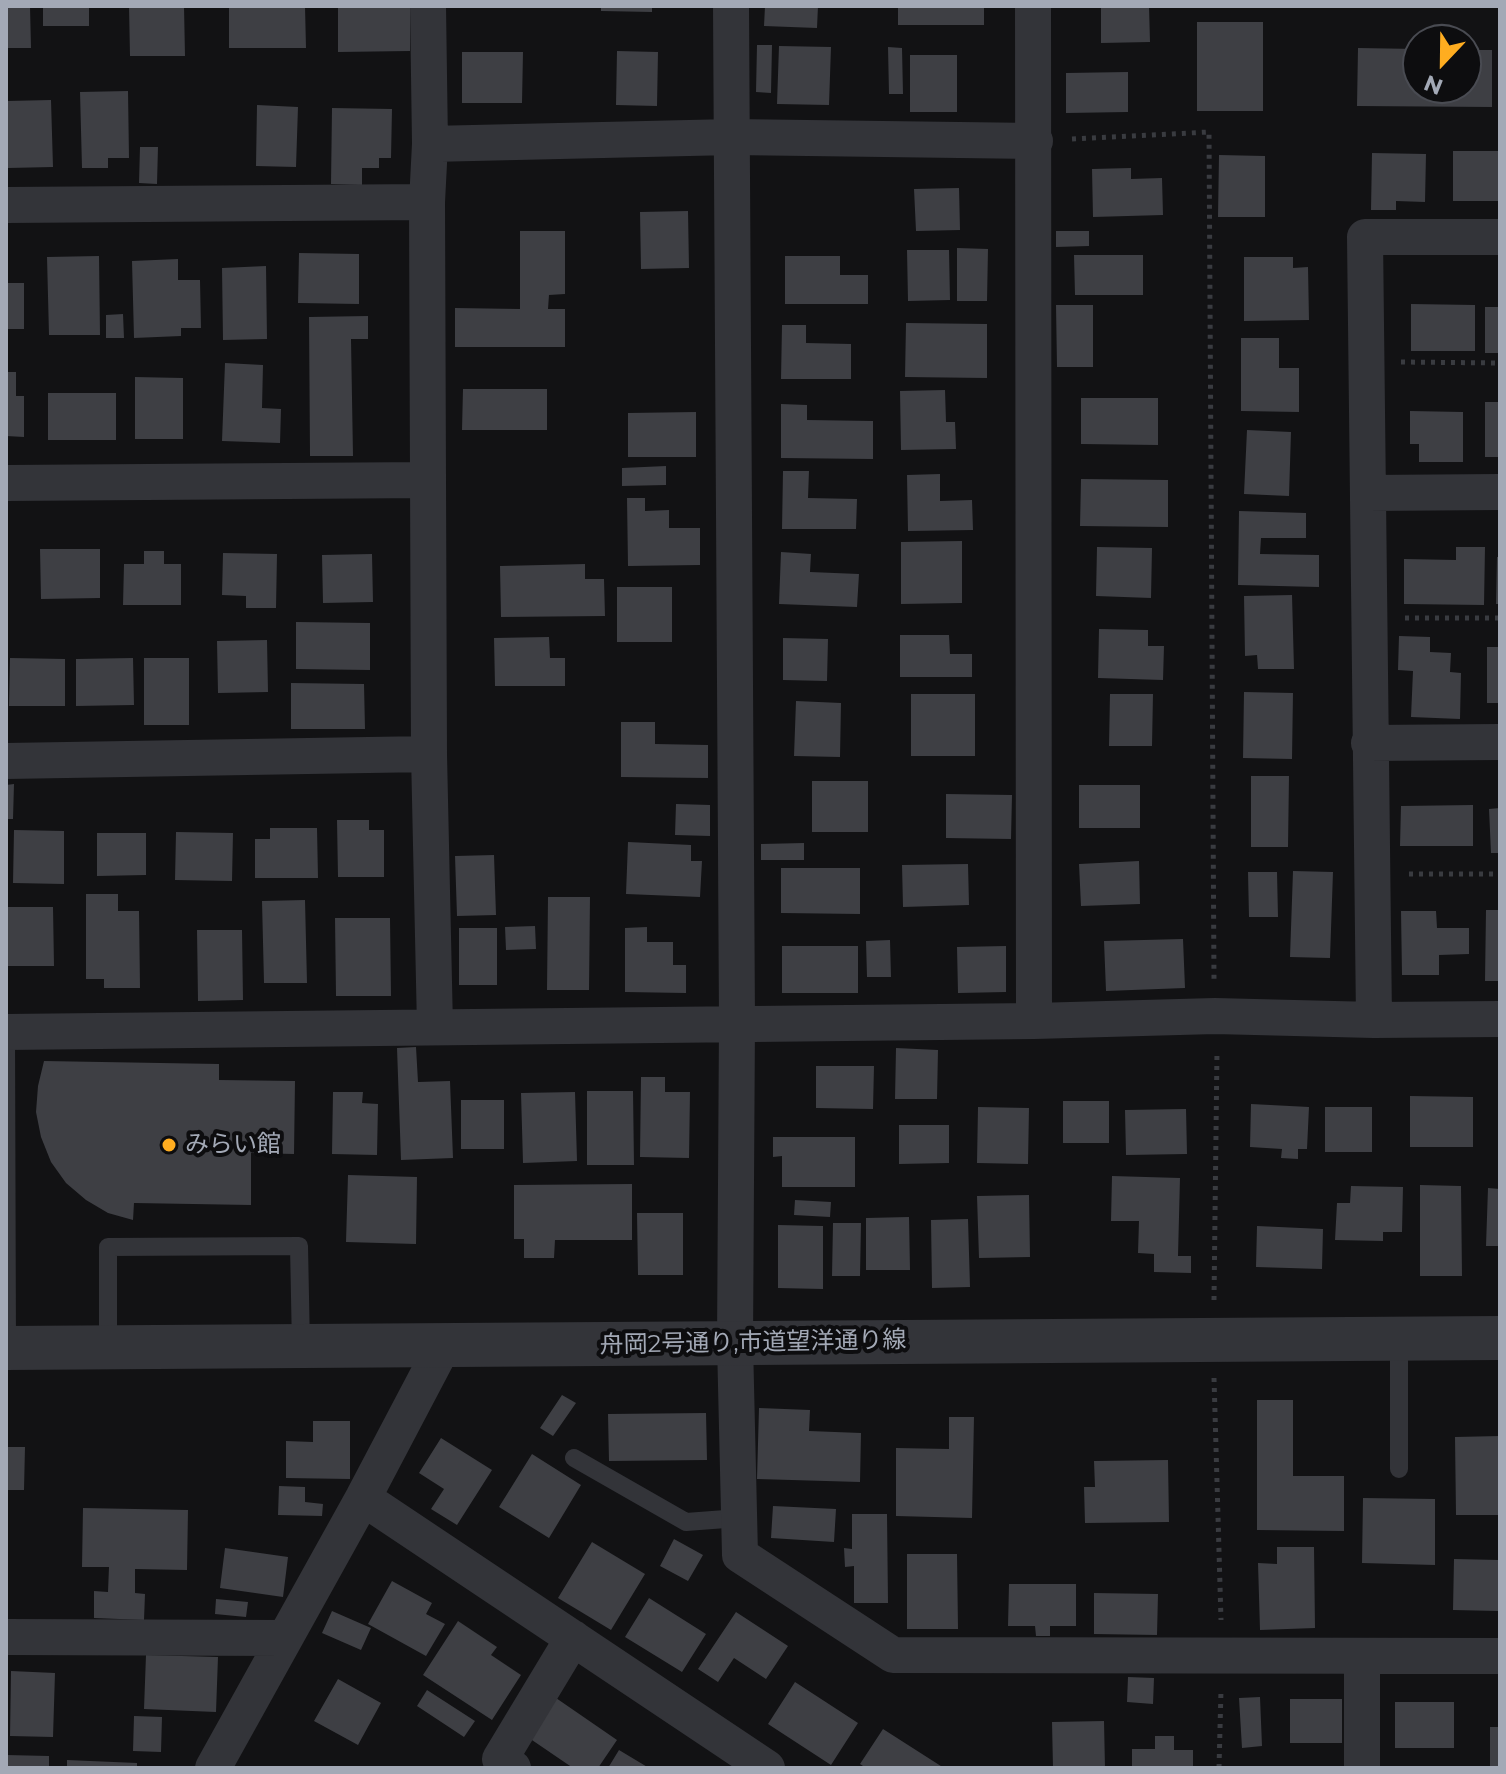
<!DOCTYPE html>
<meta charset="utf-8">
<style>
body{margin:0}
#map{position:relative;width:1506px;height:1774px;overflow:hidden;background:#121214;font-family:Montserrat,sans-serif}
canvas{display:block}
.frame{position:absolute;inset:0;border:8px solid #a3a9b6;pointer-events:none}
.north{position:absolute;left:1402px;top:24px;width:80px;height:80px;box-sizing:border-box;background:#0d0d0f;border:2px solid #494b52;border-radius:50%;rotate:202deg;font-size:22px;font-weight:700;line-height:32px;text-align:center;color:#a3a9b6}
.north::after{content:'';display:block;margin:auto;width:28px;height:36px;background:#ffad20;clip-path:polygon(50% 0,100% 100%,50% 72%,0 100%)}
</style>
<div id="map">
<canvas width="1506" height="1774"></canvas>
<div class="frame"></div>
<div class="north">N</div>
</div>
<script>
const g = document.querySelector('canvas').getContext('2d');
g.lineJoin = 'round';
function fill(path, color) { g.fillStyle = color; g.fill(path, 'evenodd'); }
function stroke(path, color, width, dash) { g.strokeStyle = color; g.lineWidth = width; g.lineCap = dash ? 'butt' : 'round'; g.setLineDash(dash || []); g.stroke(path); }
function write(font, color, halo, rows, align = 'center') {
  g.font = font + ' Montserrat,"Noto Sans JP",sans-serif'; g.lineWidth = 8; g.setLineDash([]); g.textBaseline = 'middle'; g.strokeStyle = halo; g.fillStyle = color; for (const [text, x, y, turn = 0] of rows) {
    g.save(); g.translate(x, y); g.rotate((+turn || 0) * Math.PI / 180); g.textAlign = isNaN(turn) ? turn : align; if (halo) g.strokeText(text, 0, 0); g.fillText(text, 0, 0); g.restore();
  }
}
const building = new Path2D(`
 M6,6H30L31,48H6Z
 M43,6H89V26H43Z
 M129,6H184L185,56H130Z
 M229,6H305L306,48H229Z
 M338,6H410V51L338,52Z
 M601,6H652V12L601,11Z
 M765,6H818L817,28L764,26Z
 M898,6H984V25H898Z
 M1101,6H1149L1150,42L1101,43Z
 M1197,22H1263V111H1197Z
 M757,45H772L771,93L756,92Z
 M779,46L831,47L829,105L777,104Z
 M888,47L902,48L903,94H889Z
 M1358,48L1418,49V88H1466V50H1492V107L1357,106Z
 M617,51L658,52L657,106L616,105Z
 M462,52H523L522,103H462Z
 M910,55H957V112H910Z
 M1128,72V112L1066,113V73Z
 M128,91L129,158H108V168H82L80,92Z
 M51,100L53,167L8,168L7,101Z
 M257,105L298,107L296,167L256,166Z
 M332,108L392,109L391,158H379V168H362V185L331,184Z
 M140,147H158L157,184L139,183Z
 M1453,151H1500V201H1453Z
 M1372,153L1426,154L1425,202L1396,201V210H1371Z
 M1219,155L1265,156V217H1218Z
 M1131,168V179L1162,178L1163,215L1093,217L1092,169Z
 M959,188L960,230L916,231L914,189Z
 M688,211L689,268L641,269L640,212Z
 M520,231H565V294L549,295L548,309H565V347H455V308L520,309Z
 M1056,231H1089V246L1056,247Z
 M957,248L988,249L987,301H957Z
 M907,250H949L950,300L908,301Z
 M299,253L359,254V304L298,303Z
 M1074,255H1143V295H1075Z
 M99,256L100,335H49L47,257Z
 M785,256H840V275H868V304H785Z
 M1244,257H1293V268L1308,267L1309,320L1244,321Z
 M178,259V280H200L201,328H181V336L134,338L132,261Z
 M266,266L267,339L223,340L222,268Z
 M6,283H24V329H6Z
 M1411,304L1475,305V351H1411Z
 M1056,305H1093V367H1057Z
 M1485,307H1500V353H1485Z
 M123,314L124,338H106V315Z
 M368,316V339H351L353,456H310L309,317Z
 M906,323L987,324V378L905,377Z
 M782,325H806V343L851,344V379H781Z
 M1241,338H1279V368H1299V412L1241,411Z
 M225,363L263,365L262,408L281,409L280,443L222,441Z
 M6,372H16V396H24V437L6,436Z
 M135,377L183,378V439H135Z
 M463,389H547V430H462Z
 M945,390L946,422H955L956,449L901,450L900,391Z
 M48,393H116V440H48Z
 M1081,398H1158V445L1081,444Z
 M1485,402H1500V457H1485Z
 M781,404L807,405V420L873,421V459L781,458Z
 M1410,411L1463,412V462H1419V444H1410Z
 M696,412V457H628V413Z
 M1247,430L1291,432L1289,496L1244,494Z
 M666,466V485L622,486V468Z
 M783,471H809L808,498L857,499L856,529H782Z
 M940,474V501L972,500L973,530L908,531L907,475Z
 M1081,479L1168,480V527L1080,526Z
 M627,498H645V511L669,510V528H700V565L628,566Z
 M1239,511L1306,513V538H1261L1260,554L1319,555V587L1238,585Z
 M962,541V603L901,604V542Z
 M1097,547L1152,548L1151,598L1096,596Z
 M1456,547H1485L1484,605L1404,604V559L1456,560Z
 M40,549H100V598L41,599Z
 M144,551H164V564H181V605H123L124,564H144Z
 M781,552L811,554L810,572L859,574L857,607L779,604Z
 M223,553L277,554L276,608H246V596L222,595Z
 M372,554L373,602L323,603L322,555Z
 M1497,557H1500V604H1496Z
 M585,564V579H604L605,616L501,617L500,566Z
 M617,587H672V642H617Z
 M1292,595L1294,669H1258L1257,655L1245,656L1244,596Z
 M296,622L370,623V670L296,669Z
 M1099,629L1148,630V646H1164L1163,680L1098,678Z
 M900,635H949L950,654H972V677H900Z
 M1399,636L1430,637V652L1451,653L1450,672L1461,673L1460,719L1411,717L1413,671L1398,670Z
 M549,637L550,658H565V686H495L494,638Z
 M783,638L828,639L827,681L783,680Z
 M267,640L268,692L218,693L217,641Z
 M1487,647H1500V703H1487Z
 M10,658L65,659V706H9Z
 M133,658L134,705L76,706V659Z
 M144,658H189V725H144Z
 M291,683L364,684L365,729H291Z
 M1244,692L1293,693L1292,759L1243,758Z
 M911,694H975V756H911Z
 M1110,694H1153L1152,746H1109Z
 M796,701L841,703L840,757L794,756Z
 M621,722H655V744L708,745V778L621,777Z
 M1251,776H1289L1288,847H1251Z
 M812,781H868V832H812Z
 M14,784L13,819H6V785Z
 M1079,785H1140V828H1079Z
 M946,794L1012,795L1011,839L946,838Z
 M676,804L710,805V836L675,835Z
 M1473,805V846H1400L1401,806Z
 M1500,808V853H1491L1489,809Z
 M337,820H369V830H384V877H338Z
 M270,828H317L318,878H255V839H270Z
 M14,830L64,831V884L13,883Z
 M176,832L233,833L232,881L175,880Z
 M97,833H146V875L97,876Z
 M628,842L691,845V861H702L700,897L626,894Z
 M804,843V860H761V844Z
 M494,855L496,915L457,916L455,856Z
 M1139,861L1140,904L1081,906L1079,864Z
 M968,864L969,905L903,907L902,865Z
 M781,868H860V914L781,913Z
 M1293,871L1333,872L1330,958L1290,957Z
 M1248,872H1277L1278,917H1249Z
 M86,894H118V911H139L140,988H104V979H86Z
 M548,897H590L589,990H547Z
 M305,900L307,983H264L262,901Z
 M6,907H53L54,966H6Z
 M1486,910H1500V981H1485Z
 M1401,911H1436L1437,928H1469V954L1439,955V975H1402Z
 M335,918H390L391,996H336Z
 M535,926L536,949L506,950L505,927Z
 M647,927V942H673V965H686V993L625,992V928Z
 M459,928H497V985H459Z
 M197,930H242L243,1000L198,1001Z
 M1183,939L1185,988L1106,991L1104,941Z
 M890,940L891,977H867L866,941Z
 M782,946H858V993H782Z
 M1006,946V992L958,993L957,947Z
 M416,1047L418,1082L450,1081L453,1158L401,1160L397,1048Z
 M896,1048L938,1050L937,1099H895Z
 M44,1061L219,1064V1080L295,1081L294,1154L251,1153V1205L134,1203L133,1220L108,1213L86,1200L66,1183L51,1162L41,1137L36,1112L38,1086Z
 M816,1066H874L873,1109L816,1108Z
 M641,1077H665V1092H690L689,1158L640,1157Z
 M587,1091H633L634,1165H587Z
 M333,1092H363L362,1103L378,1104L377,1155L332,1154Z
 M575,1092L577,1161L523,1163L521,1093Z
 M1410,1096L1473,1097V1147H1410Z
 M461,1100H504V1149H461Z
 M1063,1101H1109V1143H1063Z
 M1251,1104L1309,1107L1307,1149H1298V1159L1281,1158L1282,1149L1250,1147Z
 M978,1107L1029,1108L1028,1164L977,1163Z
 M1325,1107H1372V1152H1325Z
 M1186,1109L1187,1154L1126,1155L1125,1110Z
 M899,1125H949V1163L899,1164Z
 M773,1137H855V1187H782V1156L773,1157Z
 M348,1175L417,1177L416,1244L346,1242Z
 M1112,1176L1180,1178L1178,1256H1191V1273L1154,1272V1254L1138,1253L1139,1221H1111Z
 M632,1184V1240H555L554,1258H524V1239H514V1185Z
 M1420,1185L1461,1186L1462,1276H1420Z
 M1351,1186L1403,1187L1402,1232H1383V1241L1335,1240L1337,1203H1350Z
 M1488,1188L1500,1189V1246H1486Z
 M1029,1195L1030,1257L979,1258L977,1196Z
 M795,1200L831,1202L830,1217L794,1215Z
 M637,1213H683V1275H638Z
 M909,1217L910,1270H866V1218Z
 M968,1219L970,1287L932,1288L931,1220Z
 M833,1223H861L860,1276H832Z
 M778,1225L823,1226V1289L778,1288Z
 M1257,1226L1323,1229L1322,1269L1256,1267Z
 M562,1395L576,1403L553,1436L540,1428Z
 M1257,1400H1293V1476H1344V1531L1257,1530Z
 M759,1408L810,1410L809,1431L861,1433L860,1482L757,1479Z
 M706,1413L707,1460L609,1461L608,1414Z
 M949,1417H974L972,1518L896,1516V1448L949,1449Z
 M313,1421H350V1479L286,1478V1441L313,1442Z
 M1500,1436V1515H1456L1455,1437Z
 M441,1438L492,1470L457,1525L431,1509L444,1489L419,1473Z
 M6,1447H25L24,1490H6Z
 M532,1454L581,1485L549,1538L499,1507Z
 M1168,1460L1169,1522L1085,1523L1084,1487H1095L1094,1461Z
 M279,1486L305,1487V1502L323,1504L322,1516L278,1515Z
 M1363,1498L1435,1499V1565L1362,1563Z
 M773,1506L836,1509L834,1542L771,1538Z
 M83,1508L188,1510L187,1570L135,1569V1593L145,1594L144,1620L94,1618V1591L108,1592L109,1567H82Z
 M852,1514H887L888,1603H854V1566L845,1567L844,1548L852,1549Z
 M674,1539L703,1555L688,1581L660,1566Z
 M592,1542L645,1574L611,1630L558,1598Z
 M1277,1547H1314L1315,1628L1260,1630L1258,1563L1277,1564Z
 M225,1548L288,1557L283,1597L220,1588Z
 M907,1554H957L958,1629H907Z
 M1454,1559L1499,1560L1498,1611L1453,1610Z
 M392,1581L432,1603L426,1614L445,1624L426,1656L368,1624Z
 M1009,1584H1076V1626H1050V1636H1036L1035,1626H1008Z
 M1094,1593L1158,1594L1157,1635L1094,1634Z
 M649,1598L706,1634L682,1672L625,1637Z
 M216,1599L248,1602L246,1617L215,1614Z
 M332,1611L371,1628L361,1650L322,1633Z
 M736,1612L788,1646L766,1679L734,1658L718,1682L698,1669Z
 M458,1621L497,1647L491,1655L521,1675L492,1720L423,1675Z
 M146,1655L218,1657L216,1712L144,1709Z
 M11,1671L55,1673L53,1737L10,1736Z
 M1128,1677L1154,1678L1153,1704L1127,1702Z
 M338,1679L381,1703L358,1745L314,1721Z
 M795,1682L858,1723L831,1765L768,1724Z
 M427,1690L475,1721L464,1737L417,1706Z
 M1260,1697L1262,1746L1242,1748L1239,1698Z
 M556,1698L617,1740L598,1768H573L529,1738Z
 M1290,1699H1342V1743H1290Z
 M1395,1702H1454V1748H1395Z
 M134,1716L162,1717L161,1752L133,1751Z
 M1104,1721L1105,1768H1053L1052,1722Z
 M1490,1727H1500V1768H1490Z
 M883,1729L944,1768H866L860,1764Z
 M1155,1736H1174V1750H1193V1768H1132V1749H1155Z
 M619,1750L649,1768H608Z
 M6,1755L49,1756V1768H6Z
 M67,1760L137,1763V1768H67Z`);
const path = new Path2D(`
 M1072,139L1209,132L1214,980
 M1401,362L1500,363
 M1405,618H1500
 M1409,874H1500
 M1214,1300L1217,1050
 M1214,1378L1221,1620
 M1219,1768L1221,1690`);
const service = new Path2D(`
 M6,1032L7,1348
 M1399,1339V1469
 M108,1348V1247L299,1246L301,1347
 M574,1458L686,1522L739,1518`);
const minor = new Path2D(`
 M428,6L430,144L427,202L429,754L435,1027
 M731,6L737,1022L735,1343L740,1555L893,1655L1500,1656
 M1033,6L1034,1021
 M430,144L732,137L1035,141
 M6,205L427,202
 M6,483L427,480
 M1368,493L1500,492
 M1369,743L1500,742
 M6,761L429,754
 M1374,1020L1365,237H1500
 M6,1032L1034,1021L1215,1016L1374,1020L1500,1019
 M363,1498L767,1768
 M6,1637L284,1638
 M1362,1657V1768
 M213,1768L363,1498L443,1346
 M513,1768L500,1759L573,1638`);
const tertiary = new Path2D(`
 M6,1348L1500,1338`);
const markers = [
 [169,1145,8,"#ffad20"]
];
const poiNames = [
 ["みらい館",185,1145]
];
const streetNames = [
 ["舟岡2号通り,市道望洋通り線",753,1343,-1]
];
fill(building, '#3e3f44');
stroke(path, '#393b40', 5, [4, 6]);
stroke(service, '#333439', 18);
stroke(minor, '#333439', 36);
stroke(tertiary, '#333439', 44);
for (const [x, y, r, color] of markers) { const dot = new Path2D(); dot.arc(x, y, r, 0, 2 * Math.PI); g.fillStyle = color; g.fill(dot); stroke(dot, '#0d0d0f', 3); }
write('24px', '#a3a9b6', '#0d0d0f', poiNames, 'left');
write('24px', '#a3a9b6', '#0d0d0f', streetNames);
</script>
